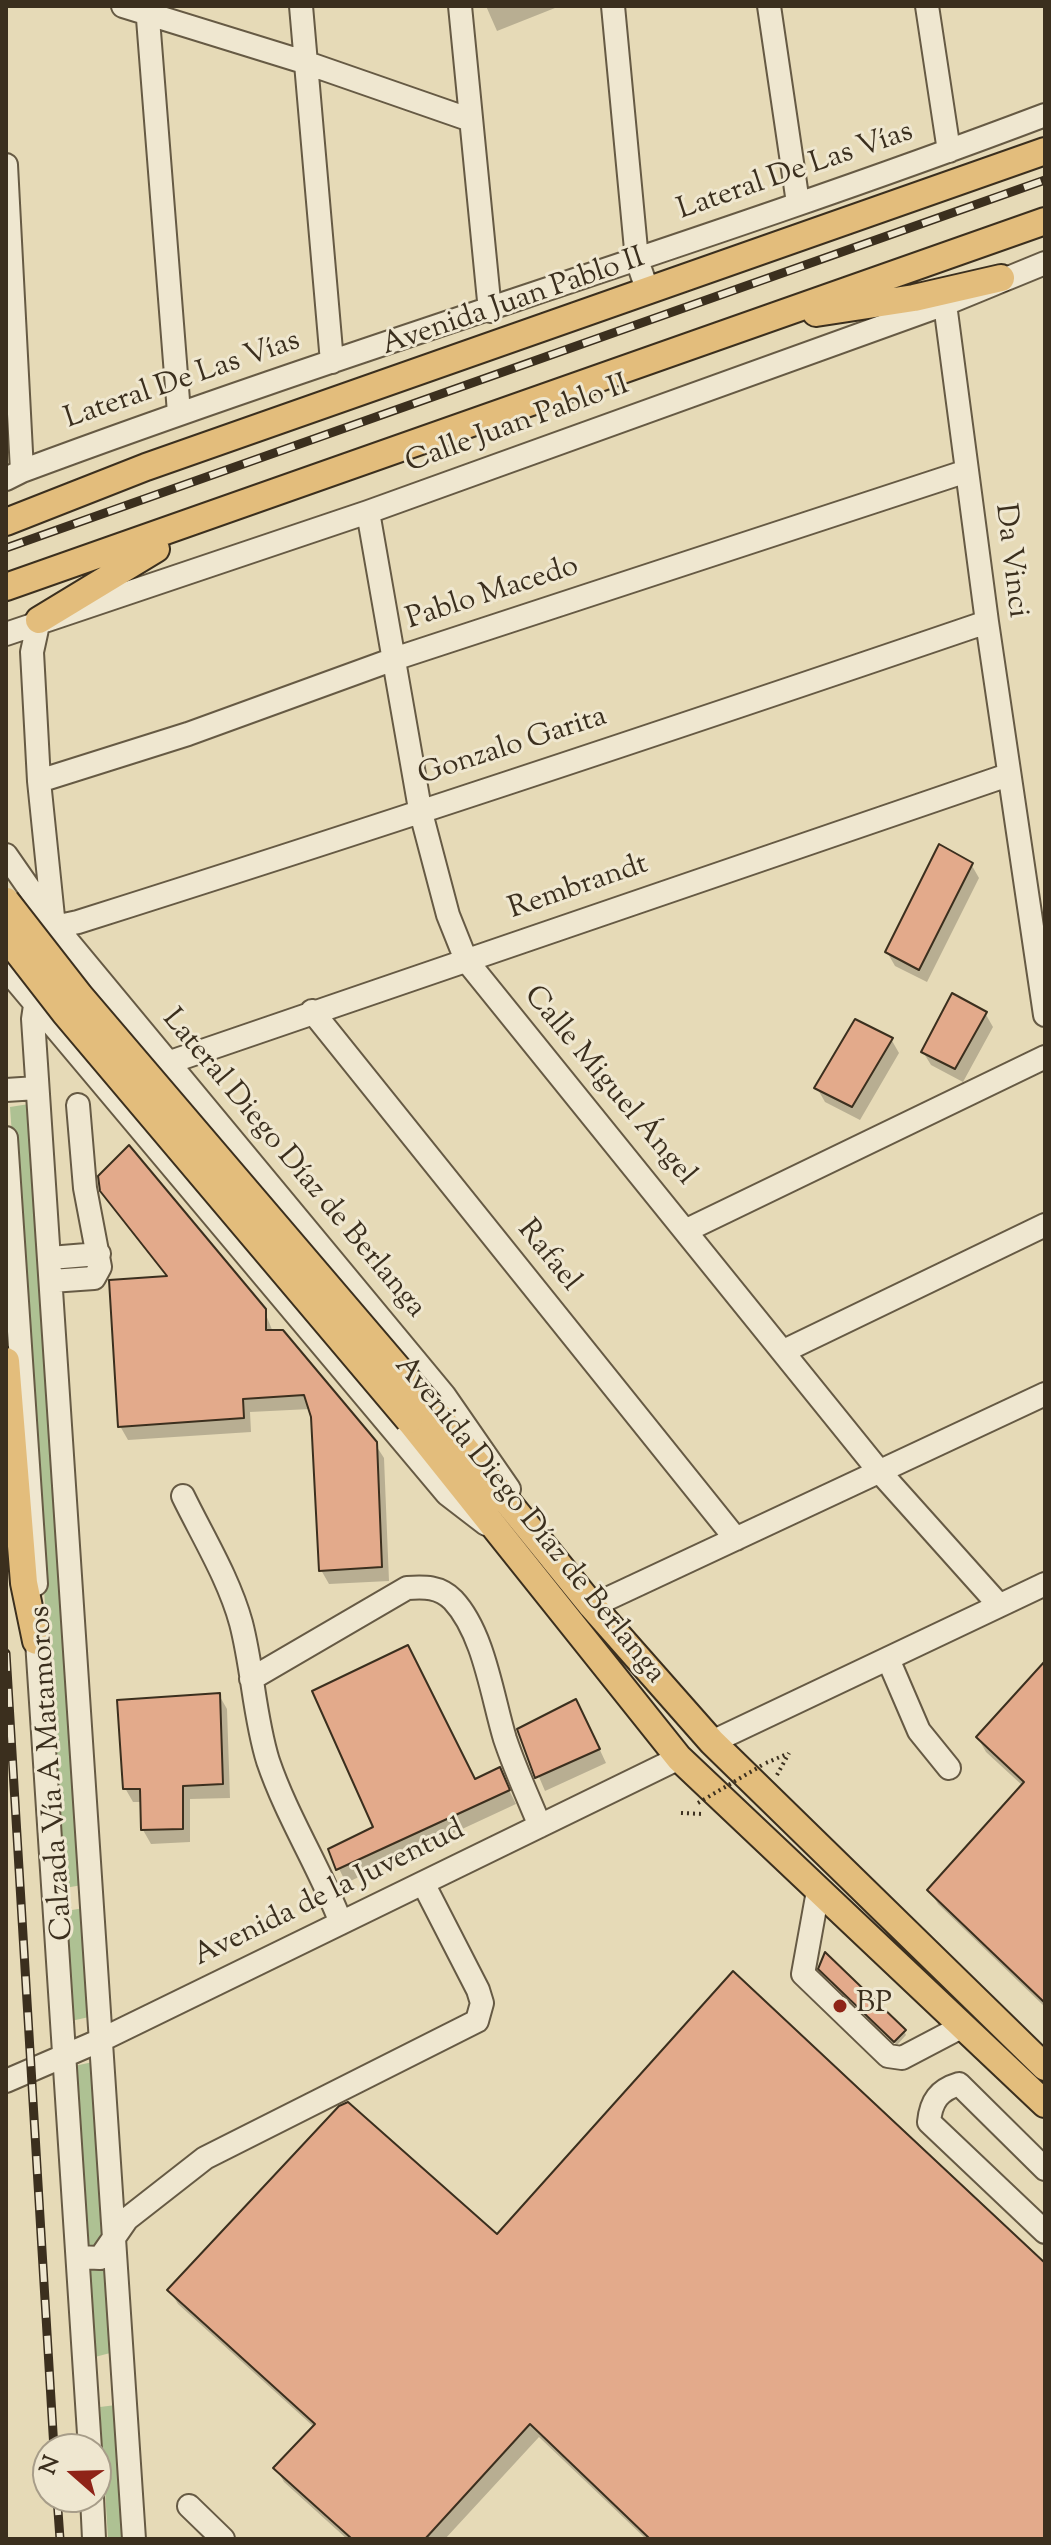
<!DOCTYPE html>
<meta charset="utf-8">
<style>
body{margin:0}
#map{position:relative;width:1051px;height:2545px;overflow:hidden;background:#e6dab7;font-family:"Sorts Mill Goudy",serif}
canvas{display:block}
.frame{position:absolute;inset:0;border:8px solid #3b2f1e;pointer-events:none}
.north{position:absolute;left:32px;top:2433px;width:80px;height:80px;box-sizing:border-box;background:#efe7d0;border:2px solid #a79d89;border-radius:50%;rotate:290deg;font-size:22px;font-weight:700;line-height:32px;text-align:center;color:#3b2f1e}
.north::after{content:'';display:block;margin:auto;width:28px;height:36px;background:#8f2418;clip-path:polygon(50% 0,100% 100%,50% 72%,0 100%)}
</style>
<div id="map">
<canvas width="1051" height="2545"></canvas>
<div class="frame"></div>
<div class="north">N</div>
</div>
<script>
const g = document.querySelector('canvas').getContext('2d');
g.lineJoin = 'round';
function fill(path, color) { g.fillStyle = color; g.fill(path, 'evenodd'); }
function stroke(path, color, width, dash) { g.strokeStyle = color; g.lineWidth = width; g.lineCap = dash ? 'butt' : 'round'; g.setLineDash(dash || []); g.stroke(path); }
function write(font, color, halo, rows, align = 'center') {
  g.font = font + ' "Sorts Mill Goudy",serif'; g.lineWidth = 6; g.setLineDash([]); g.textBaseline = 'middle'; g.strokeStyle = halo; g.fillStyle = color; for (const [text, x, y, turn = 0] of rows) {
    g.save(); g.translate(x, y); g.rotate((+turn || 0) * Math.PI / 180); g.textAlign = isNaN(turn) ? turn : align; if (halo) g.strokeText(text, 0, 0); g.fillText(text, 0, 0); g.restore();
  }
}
const green = new Path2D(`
 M29,1104L82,1885L65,1888L10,1107Z
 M84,1908L89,2017L71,2021L66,1911Z
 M93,2062L114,2352L95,2357L74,2066Z
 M116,2405L124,2539H108L100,2407Z`);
const shadow = new Path2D(`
 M486,6H560L497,31Z
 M971,864L979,878L927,982L895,966L887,952Z
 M985,1013L993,1027L963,1082L931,1065L923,1052Z
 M891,1039L899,1053L860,1120L825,1102L817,1088Z
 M102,1191L264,1310L273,1332L375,1444L384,1458L389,1581L329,1584L321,1570L310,1409L250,1412L251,1432L128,1440L120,1426L168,1278Z
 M1045,1664V2007L938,1904L930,1890L1023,1786L986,1752L978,1738Z
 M219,1695L227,1709L230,1798L190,1799V1842L151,1844L143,1830L142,1802H133L125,1788Z
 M584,1716L606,1763L545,1791L519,1730Z
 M499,1770L516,1804L346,1883L330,1850Z
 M823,1973L904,2031L906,2035L897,2045Z
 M497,2237L1045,2267V2539H646L539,2437L445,2539H347L284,2482L276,2468L314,2427L178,2304L170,2291Z`);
const building = new Path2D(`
 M939,844L973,863L919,970L885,952Z
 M952,993L987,1012L955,1069L921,1052Z
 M855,1019L893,1038L852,1107L814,1088Z
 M129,1145L266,1309V1330H283L377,1442L382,1567L319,1571L311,1417L304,1395L243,1399L244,1418L118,1427L109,1280L167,1276L100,1191L98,1176Z
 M408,1645L475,1779L500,1767L510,1790L336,1870L328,1849L373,1827L312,1691Z
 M1045,1661V2003L927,1890L1024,1782L976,1737Z
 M220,1693L223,1784L183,1786V1829L141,1830L140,1789H123L117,1700Z
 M576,1699L600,1749L535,1778L517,1729Z
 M825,1952L906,2030L894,2042L818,1969Z
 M733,1971L1045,2263V2539H650L530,2424L425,2539H352L273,2468L315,2424L167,2290L339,2106L348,2102L497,2234Z`);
const path = new Path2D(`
 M766,1763L787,1754
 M777,1775L789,1753
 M681,1813L703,1814`);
const minor = new Path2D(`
 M123,6L304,62L468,119
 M147,6L179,413
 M301,6L332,362
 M460,6L490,311
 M613,6L637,260L648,292
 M769,6L798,203
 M927,6L949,151
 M6,165L22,471L6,479
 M945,304L987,622L1045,1015
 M22,471C360,345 707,243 1045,115
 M368,512L420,809L448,915L466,960L879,1471L999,1605
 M39,620L32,652L39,781L53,917
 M6,634L368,512L945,304L1045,263
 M39,781L188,734L397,658L967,471
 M6,855L56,927L444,1395L509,1489
 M56,927L43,951L33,1019L134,2539
 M41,930L78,922C382,826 685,725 987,622
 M6,969L447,1494L486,1524
 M312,1011L736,1539
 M132,1065L147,1070L1008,775
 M6,1090L37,1088
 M6,1138L36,1584
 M687,1230L1045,1057
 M50,1258L99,1254
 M51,1281L94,1278L100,1267L85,1188L78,1105
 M784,1351L1045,1225
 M183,1496C203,1537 229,1579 241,1623C253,1669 254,1716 268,1761C287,1817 320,1868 341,1923
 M592,1606L1045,1394
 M36,1626L90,2449
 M888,1659L919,1731L949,1768
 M251,1679L407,1588C424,1587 439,1586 453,1600C484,1633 492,1696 505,1739C515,1769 528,1797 540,1826
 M712,1742L1045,1584
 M818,1891L803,1974L888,2056L902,2058L963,2026
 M6,2081L101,2040L679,1758
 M1045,2169L959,2084C939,2090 931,2101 929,2122L1045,2232
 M78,2257L100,2258L127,2219L205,2158L477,2021L482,2003L478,1990L423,1883
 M92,2497L94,2539
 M189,2506L223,2539`);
const major = new Path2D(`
 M816,313L914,298L1001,278
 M6,522L146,467L1045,151
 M6,587L1045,221
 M39,620L156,549
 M6,1361L24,1583L36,1641
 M430,1406L592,1606L712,1742L1045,2067
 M409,1420L679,1758L1045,2104`);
const rail = new Path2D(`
 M6,548L1045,180
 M6,1653L54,2449
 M57,2497L60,2539`);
const pathBridge = new Path2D(`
 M698,1803L764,1764`);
const majorBridge = new Path2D(`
 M6,901L80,996L430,1406
 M6,937L65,1013L409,1420`);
const markers = [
 [840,2006,8,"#8f2418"]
];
const streetNames = [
 ["Lateral De Las Vías",796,173,-19],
 ["Avenida Juan Pablo II",514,304,-19],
 ["Lateral De Las Vías",183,382,-19],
 ["Calle Juan Pablo II",518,426,-20],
 ["Da Vinci",1009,561,83],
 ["Pablo Macedo",493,595,-18],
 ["Gonzalo Garita",513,748,-18],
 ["Rembrandt",579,889,-19],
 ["Calle Miguel Ángel",608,1087,50],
 ["Lateral Diego Díaz de Berlanga",292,1165,50],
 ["Rafael",547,1257,51],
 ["Avenida Diego Díaz de Berlanga",528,1521,51],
 ["Calzada Vía A Matamoros",54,1773,-94],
 ["Avenida de la Juventud",330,1895,-26]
];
const poiNames = [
 ["BP",856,2006]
];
fill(green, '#aec193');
fill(shadow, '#0003');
fill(building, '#e3aa8b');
stroke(building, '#3b2f1e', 2);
stroke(minor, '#665a44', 26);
stroke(major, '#3b2f1e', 30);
stroke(path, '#3b2f1e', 4, [2, 4]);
stroke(minor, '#efe7d0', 22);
stroke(major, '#e3bd7c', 26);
stroke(rail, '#3b2f1e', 9);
stroke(rail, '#efe7d0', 6, [18]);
stroke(majorBridge, '#3b2f1e', 30, []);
stroke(pathBridge, '#3b2f1e', 4, [2, 4]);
stroke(majorBridge, '#e3bd7c', 26);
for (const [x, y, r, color] of markers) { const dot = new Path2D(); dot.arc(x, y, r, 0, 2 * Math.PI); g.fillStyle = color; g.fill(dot); stroke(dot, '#efe7d0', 3); }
write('30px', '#3b2f1e', '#efe7d0', streetNames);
write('30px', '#3b2f1e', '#efe7d0', poiNames, 'left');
</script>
